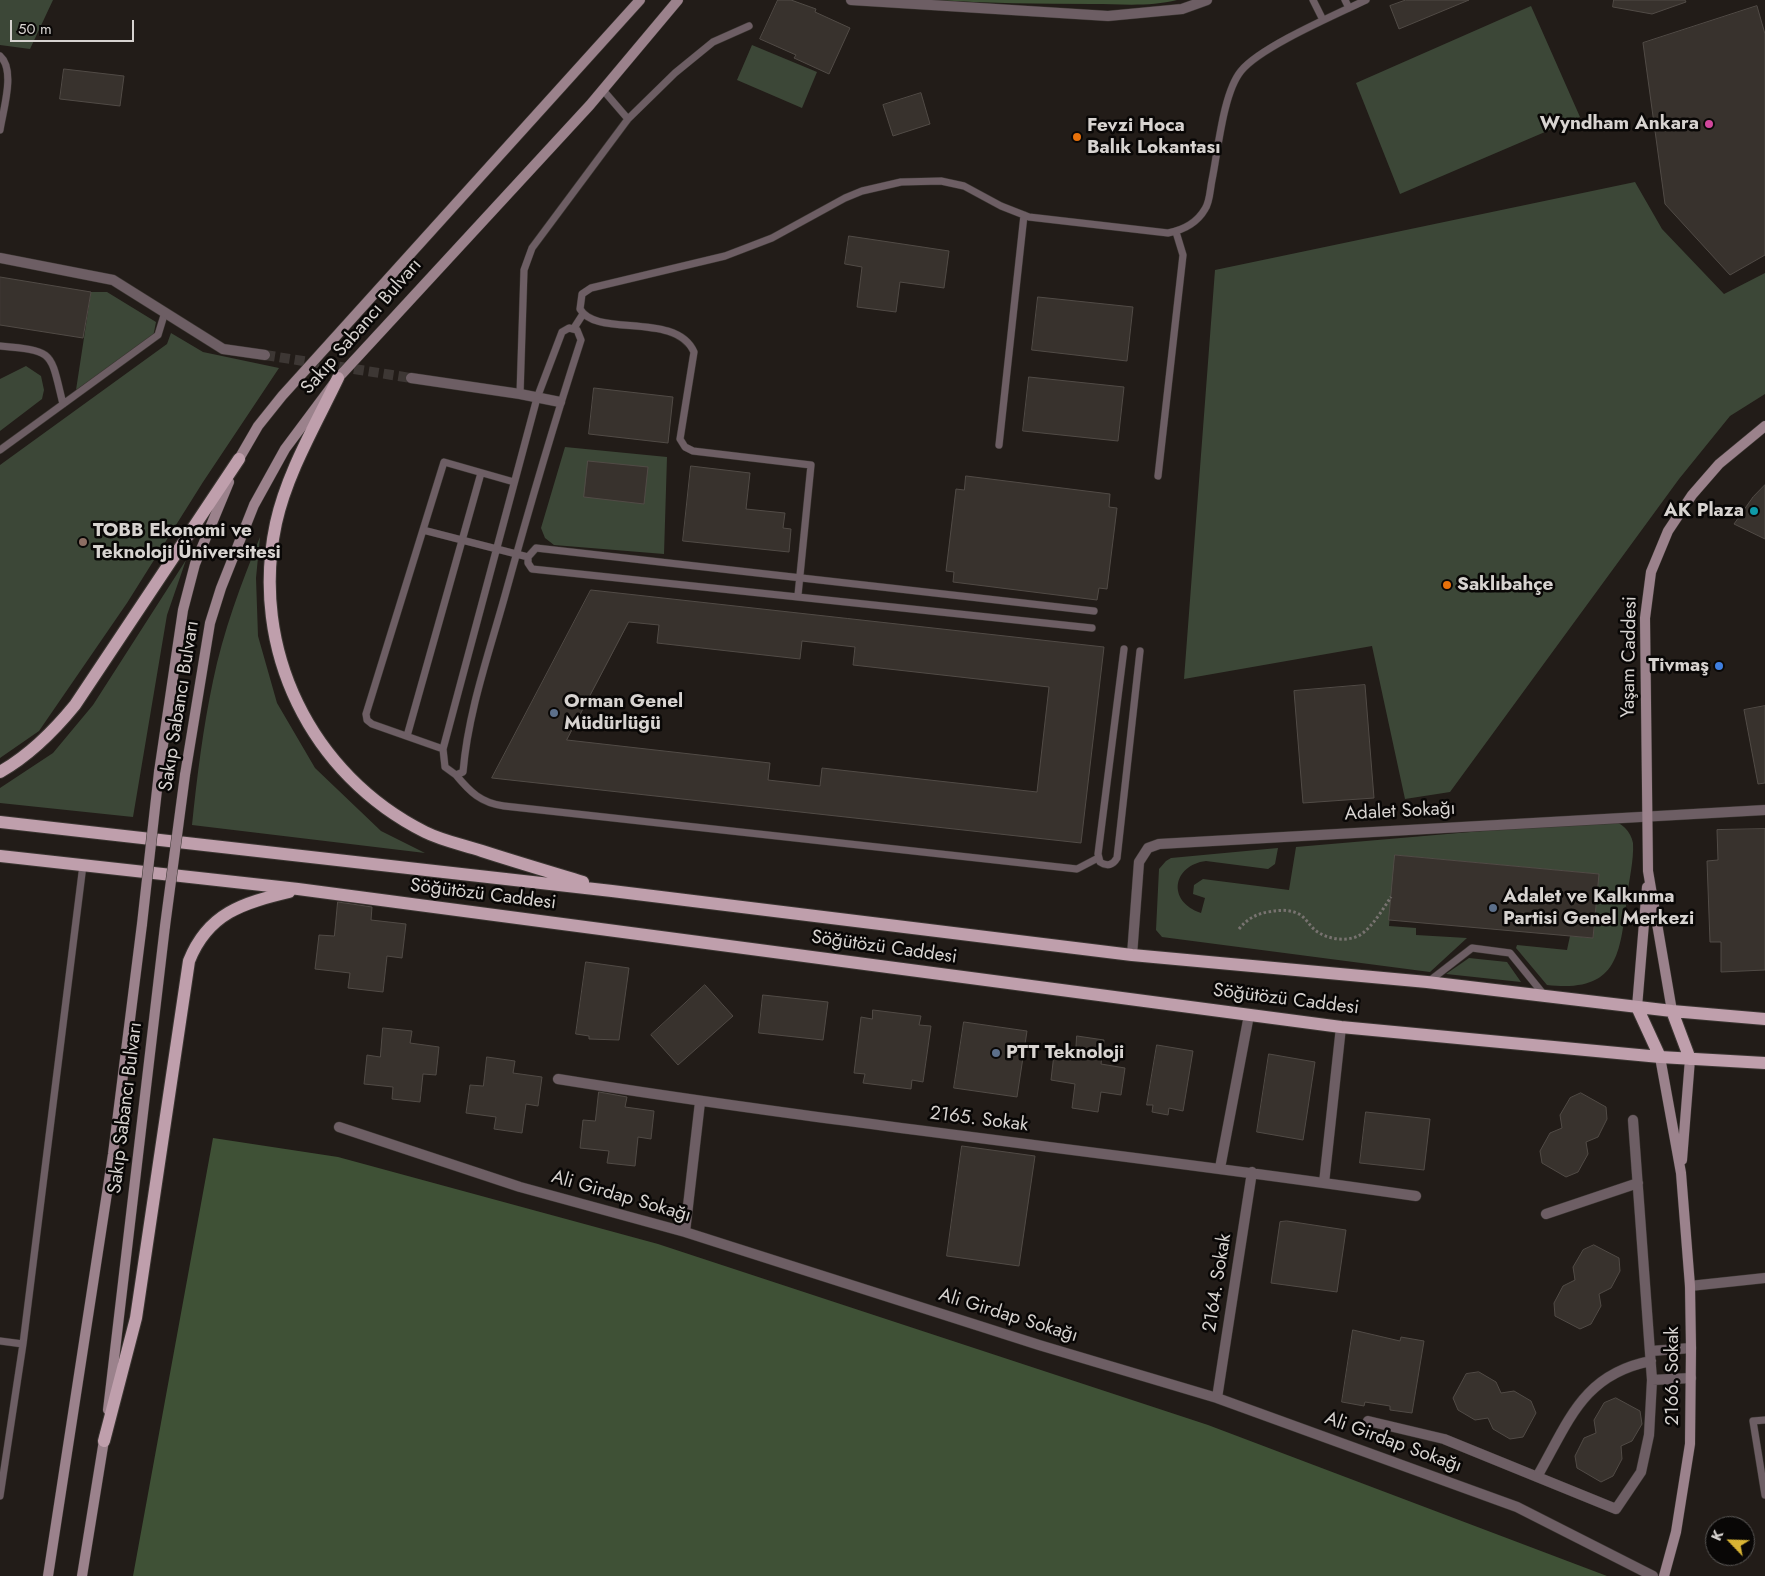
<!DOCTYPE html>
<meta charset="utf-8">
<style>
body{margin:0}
#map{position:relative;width:1765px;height:1576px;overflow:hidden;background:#221c18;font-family:Jost,sans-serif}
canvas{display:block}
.north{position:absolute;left:1705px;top:1516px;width:50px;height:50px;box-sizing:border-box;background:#090706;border:1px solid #5b5957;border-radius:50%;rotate:294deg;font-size:14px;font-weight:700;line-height:20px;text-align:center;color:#d7d3d0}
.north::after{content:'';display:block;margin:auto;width:18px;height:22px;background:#d9b434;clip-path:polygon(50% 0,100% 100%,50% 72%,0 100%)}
.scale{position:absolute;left:10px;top:20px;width:124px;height:22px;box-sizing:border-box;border:2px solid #d7d3d0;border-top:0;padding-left:6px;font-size:15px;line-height:18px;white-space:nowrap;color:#d7d3d0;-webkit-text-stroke:4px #090706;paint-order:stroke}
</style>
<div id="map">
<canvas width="1765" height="1576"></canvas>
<div class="north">K</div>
<div class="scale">50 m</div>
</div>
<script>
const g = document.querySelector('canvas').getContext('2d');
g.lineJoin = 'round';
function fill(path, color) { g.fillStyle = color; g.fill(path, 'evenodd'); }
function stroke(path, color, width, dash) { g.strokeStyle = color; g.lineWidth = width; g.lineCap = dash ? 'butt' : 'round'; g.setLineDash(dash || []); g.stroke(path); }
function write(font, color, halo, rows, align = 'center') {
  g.font = font + ' Jost,sans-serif'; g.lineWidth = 5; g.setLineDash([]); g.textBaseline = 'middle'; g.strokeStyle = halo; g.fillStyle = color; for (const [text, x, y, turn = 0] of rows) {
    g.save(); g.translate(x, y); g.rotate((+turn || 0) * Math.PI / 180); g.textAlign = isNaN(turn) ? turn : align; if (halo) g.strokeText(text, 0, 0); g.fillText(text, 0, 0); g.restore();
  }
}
const green = new Path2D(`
 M0,0H53L30,49L0,45Z
 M1531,6L1580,117L1400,194L1356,83Z
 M752,45L817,72L802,108L737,80Z
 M1635,182L1662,229L1724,294L1765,273V394L1730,416L1679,479L1450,792L1405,799L1372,646L1184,679L1215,270Z
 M91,292H107L156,322L153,337L76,390Z
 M171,333L203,352L279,368L203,482L127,603L39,731L0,758V465L167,344Z
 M26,366L41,376L44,390L42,399L0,431V379Z
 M565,447L667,457L664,554L554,545L545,538L541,528Z
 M260,537L256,578L258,636L277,703L315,768L381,831L425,853L192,825C197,777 203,728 213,681C223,632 241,584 260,537Z
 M186,560L167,615L133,817L0,803V788L53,753L93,705Z
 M1610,820C1621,822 1631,831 1633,843C1634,860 1629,880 1627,897C1620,955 1618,993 1547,985L1516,948L1517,945L1567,950L1570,936L1593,938L1598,874L1395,855L1389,926L1416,928V935L1467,938L1430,972L1162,937L1156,930L1159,869L1166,861L1171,858L1278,848L1275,864L1268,869L1206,861C1173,865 1166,901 1201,913L1205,898L1193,894L1194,885L1203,879L1289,890L1296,847Z
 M1469,958L1507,962L1521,982L1446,974Z`);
const forest = new Path2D(`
 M934,0H1177C1150,7 1120,4 1093,4C1040,4 987,3 934,0Z
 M213,1138L338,1157L658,1244L1208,1425L1607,1576H133Z`);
const building = new Path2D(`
 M778,0H791L816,9L815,12L850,28L829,74L794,58L796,55L760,39Z
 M1406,0H1469L1399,29L1390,6Z
 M1614,0H1685L1686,2L1652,14L1613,7Z
 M1757,6L1765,34V255L1730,275L1665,204L1643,43Z
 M64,69L124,76L120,106L60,99Z
 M921,93L930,124L893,136L883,105Z
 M849,236L949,251L944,288L900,282L896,312L857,307L862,267L845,264Z
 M0,277L91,292L83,338L0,325Z
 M1038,297L1133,307L1127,361L1032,350Z
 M1029,377L1124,387L1118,441L1023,431Z
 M594,388L673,397L668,443L589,434Z
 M588,461L648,467L644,504L584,497Z
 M691,466L750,473L746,509L785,513L783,528L791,529L789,552L683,541Z
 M966,476L1110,494L1109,507L1117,508L1107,589L1099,588L1097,600L953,582L954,572L946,571L956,489L964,490Z
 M1765,485V539L1734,524L1753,497Z
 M591,590L1104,647L1081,843L492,778ZM629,622L659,625L657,643L800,659L802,641L855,647L853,665L1049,687L1037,792L822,768L820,786L768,780L770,763L567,740Z
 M1365,685L1374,798L1303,803L1294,691Z
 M1765,706V783L1758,784L1744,710Z
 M1765,829V970L1721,972V942H1710L1707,861L1718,860L1717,830Z
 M1395,855L1599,874L1593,938L1389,920Z
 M338,902L372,907L371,920L406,924L402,958L387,956L383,992L348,988L350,973L315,969L319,935L334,936Z
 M586,962L629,968L619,1040L589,1039V1036L576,1034Z
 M705,985L733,1016L678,1065L651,1035Z
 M763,995L828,1002L823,1040L759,1033Z
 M873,1010L921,1016L919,1025L931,1026L923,1082L912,1080L911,1089L863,1083L865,1074L854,1073L861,1017L872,1019Z
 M964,1022L1027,1031L1017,1097L954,1088Z
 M383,1028L412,1031L410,1043L439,1047L436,1075L423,1074L420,1102L392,1099L393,1087L364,1084L367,1055L380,1057Z
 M1077,1036L1104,1040L1101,1064L1125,1068L1121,1095L1101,1092L1098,1112L1072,1108L1075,1084L1051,1080L1054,1054L1075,1057Z
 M1157,1045L1193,1051L1183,1111L1169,1108L1168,1115L1152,1112L1153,1105H1147Z
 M1269,1054L1315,1062L1303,1140L1257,1132Z
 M487,1057L515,1061L513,1073L542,1077L538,1106L526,1104L522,1133L494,1129L496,1117L466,1113L470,1085L483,1086Z
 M599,1092L627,1097L625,1107L654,1111L651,1139L638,1137L635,1166L607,1163L609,1151L580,1148L583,1120L595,1121Z
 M1581,1093L1606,1107L1607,1119L1598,1137L1586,1142L1588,1154L1578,1172L1566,1177L1542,1163L1540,1151L1550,1133L1562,1128L1560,1115L1570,1098Z
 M1366,1112L1430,1119L1424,1170L1360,1163Z
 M962,1146L1035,1156L1019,1266L947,1256Z
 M1287,1221L1346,1230L1337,1292L1271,1283L1280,1222Z
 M1594,1245L1619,1258L1620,1271L1611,1288L1599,1294L1601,1306L1591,1324L1580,1329L1555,1316L1554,1303L1563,1286L1575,1280L1573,1267L1583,1250Z
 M1353,1330L1400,1341L1401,1337L1424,1341L1412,1413L1390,1410V1406L1365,1402L1364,1406L1342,1402Z
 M1479,1372L1496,1382L1501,1393L1514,1391L1531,1401L1536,1413L1523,1437L1510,1439L1493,1429L1488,1418L1475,1420L1458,1410L1453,1398L1466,1374Z
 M1616,1398L1640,1411L1642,1424L1632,1441L1621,1446L1622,1459L1613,1476L1601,1482L1577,1468L1575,1456L1584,1438L1596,1433L1594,1420L1604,1403Z`);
const streetTunnel = new Path2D(`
 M265,355L411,378`);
const path = new Path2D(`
 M1239,929C1247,919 1256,914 1268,912C1279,910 1289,909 1299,914C1306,918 1309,925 1315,930C1327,940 1350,943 1363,933C1374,924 1383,909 1391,897`);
const lane = new Path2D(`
 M1313,0L1323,20
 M1345,0L1349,8
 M0,56C16,70 3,110 0,130
 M628,119L675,73L713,42L749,26
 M569,328L577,330L581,340C553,426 528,512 504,599C488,656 468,713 463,772L456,775L445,767L443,749L537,398L562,332Z
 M574,328L583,314
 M0,346C55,351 50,351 63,404
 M520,394L524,270L532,248L628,119L603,90
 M999,445L1024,215
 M0,450L158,335L165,312
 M1158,476L1183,255L1176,232
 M423,530L528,557
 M798,595L811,465L693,451L685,447L680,439L694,352C676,311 596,338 580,309L582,294L591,288L725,256L772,238L845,198L862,191L901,182L941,181L964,186L1001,206L1029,217L1168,233C1183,230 1197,223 1205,209C1210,202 1210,189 1212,180C1218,151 1223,93 1241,71C1260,47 1337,14 1366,0
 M1092,628L532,569L528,563V557L536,548L1094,611
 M1124,649L1098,854L1100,862C1107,867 1113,865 1117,858L1140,651
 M407,736L481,473
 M443,749L372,724L367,720L366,714L444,462L514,482
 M456,775C470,792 481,803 504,806L1077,869L1098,858
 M1428,982L1472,948L1510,953L1545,996
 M0,1341L23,1344
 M1765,1420L1753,1421L1765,1495
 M0,1496L23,1344L83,865`);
const street = new Path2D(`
 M851,0L1108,16L1182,9L1207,0
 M0,258L113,280L223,349L265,355
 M411,378L520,394L560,402
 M1132,955L1139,862L1148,848L1159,844L1765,810
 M558,1079C843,1125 1130,1154 1416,1196
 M339,1127L520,1187L685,1232L1039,1345L1217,1398L1517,1507L1653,1576
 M1220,1168L1249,1015
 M1324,1183L1341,1027
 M1546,1214L1638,1183
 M685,1232L700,1102
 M1690,1286L1765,1278
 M1651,1351L1691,1348
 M1652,1380L1691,1378
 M1217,1398L1252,1172
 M1368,1421L1444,1439L1616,1509L1641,1472L1649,1435L1652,1380L1633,1120
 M1538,1475C1569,1421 1583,1374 1651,1361`);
const secondary = new Path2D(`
 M236,464L258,426L282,396L640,0
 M159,772L183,610L195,564L229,482
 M185,775L210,623L221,588L254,505L285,449L338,378L590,105L678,0
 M1637,1007L1647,887
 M1672,1011L1648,871L1645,618L1651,572L1668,531L1692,495L1719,464L1765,426
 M1660,1057L1681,1173L1690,1286L1691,1348L1690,1444L1676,1532L1664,1576
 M1682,1160L1690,1059
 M108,1410L165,926
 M48,1576L113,1154L142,924
 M82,1576L105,1434`);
const primary = new Path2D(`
 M338,378C316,424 287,473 276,523C249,649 311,775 425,832C443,841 464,845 482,851C516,862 550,872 583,882
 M0,772C30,755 53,732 75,705L239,459
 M0,822L612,891L1132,955L1427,982L1672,1011L1765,1019
 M0,856L298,889L1341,1027L1660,1057L1765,1063
 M1637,1007L1660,1057
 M1672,1011L1690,1059
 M104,1441L136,1318L189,961C208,913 243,903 289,892`);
const secondaryBridge = new Path2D(`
 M142,924L159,772
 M165,926L185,775`);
const markers = [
 [1709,124,5,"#d1479c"],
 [1077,137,5,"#e8710a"],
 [1754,511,5,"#0f9aa8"],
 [83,542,5,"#8d6e63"],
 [1447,585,5,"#e8710a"],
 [1719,666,5,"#3f7fe0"],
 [554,713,5,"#5c6f8a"],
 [1493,908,5,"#5c6f8a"],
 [996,1053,5,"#5c6f8a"]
];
const poiNames = [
 ["Wyndham Ankara",1699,124,"right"],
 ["Fevzi Hoca",1087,126],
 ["Balık Lokantası",1087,148],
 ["AK Plaza",1744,511,"right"],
 ["TOBB Ekonomi ve",93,531],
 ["Teknoloji Üniversitesi",93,553],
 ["Saklıbahçe",1457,585],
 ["Tivmaş",1709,666,"right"],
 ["Orman Genel",564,702],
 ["Müdürlüğü",564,724],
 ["Adalet ve Kalkınma",1503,897],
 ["Partisi Genel Merkezi",1503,919],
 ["PTT Teknoloji",1006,1053]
];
const streetNames = [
 ["Sakıp Sabancı Bulvarı",362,327,-49],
 ["Yaşam Caddesi",1630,657,-89],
 ["Sakıp Sabancı Bulvarı",180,706,-81],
 ["Adalet Sokağı",1400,812,-3],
 ["Söğütözü Caddesi",483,895,7],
 ["Söğütözü Caddesi",884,948,8],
 ["Söğütözü Caddesi",1286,1000,7],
 ["Sakıp Sabancı Bulvarı",126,1108,-83],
 ["2165. Sokak",979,1120,7],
 ["Ali Girdap Sokağı",621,1197,16],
 ["2164. Sokak",1218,1283,-81],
 ["Ali Girdap Sokağı",1008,1316,17],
 ["2166. Sokak",1673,1376,-90],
 ["Ali Girdap Sokağı",1393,1443,20]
];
fill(green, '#3c4737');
fill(forest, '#3f5136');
fill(building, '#38322d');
stroke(building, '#514b46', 1);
stroke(streetTunnel, '#3d3734', 10, [10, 5]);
stroke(lane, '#3b3632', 8);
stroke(street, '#3b3632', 11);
stroke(secondary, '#3b3632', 11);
stroke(primary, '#3b3632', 14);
stroke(path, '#787370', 3, [2.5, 2.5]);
stroke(lane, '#6d5e64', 7);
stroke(street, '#6d5e64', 10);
stroke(secondary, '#9b828c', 10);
stroke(primary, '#bf9fac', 12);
stroke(secondaryBridge, '#3b3632', 11, []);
stroke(secondaryBridge, '#9b828c', 10);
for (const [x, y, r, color] of markers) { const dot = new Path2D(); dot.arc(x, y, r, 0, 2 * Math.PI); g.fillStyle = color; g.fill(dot); stroke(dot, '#090706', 2); }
write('bold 19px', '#d7d3d0', '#090706', poiNames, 'left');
write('19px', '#d7d3d0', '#090706', streetNames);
</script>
